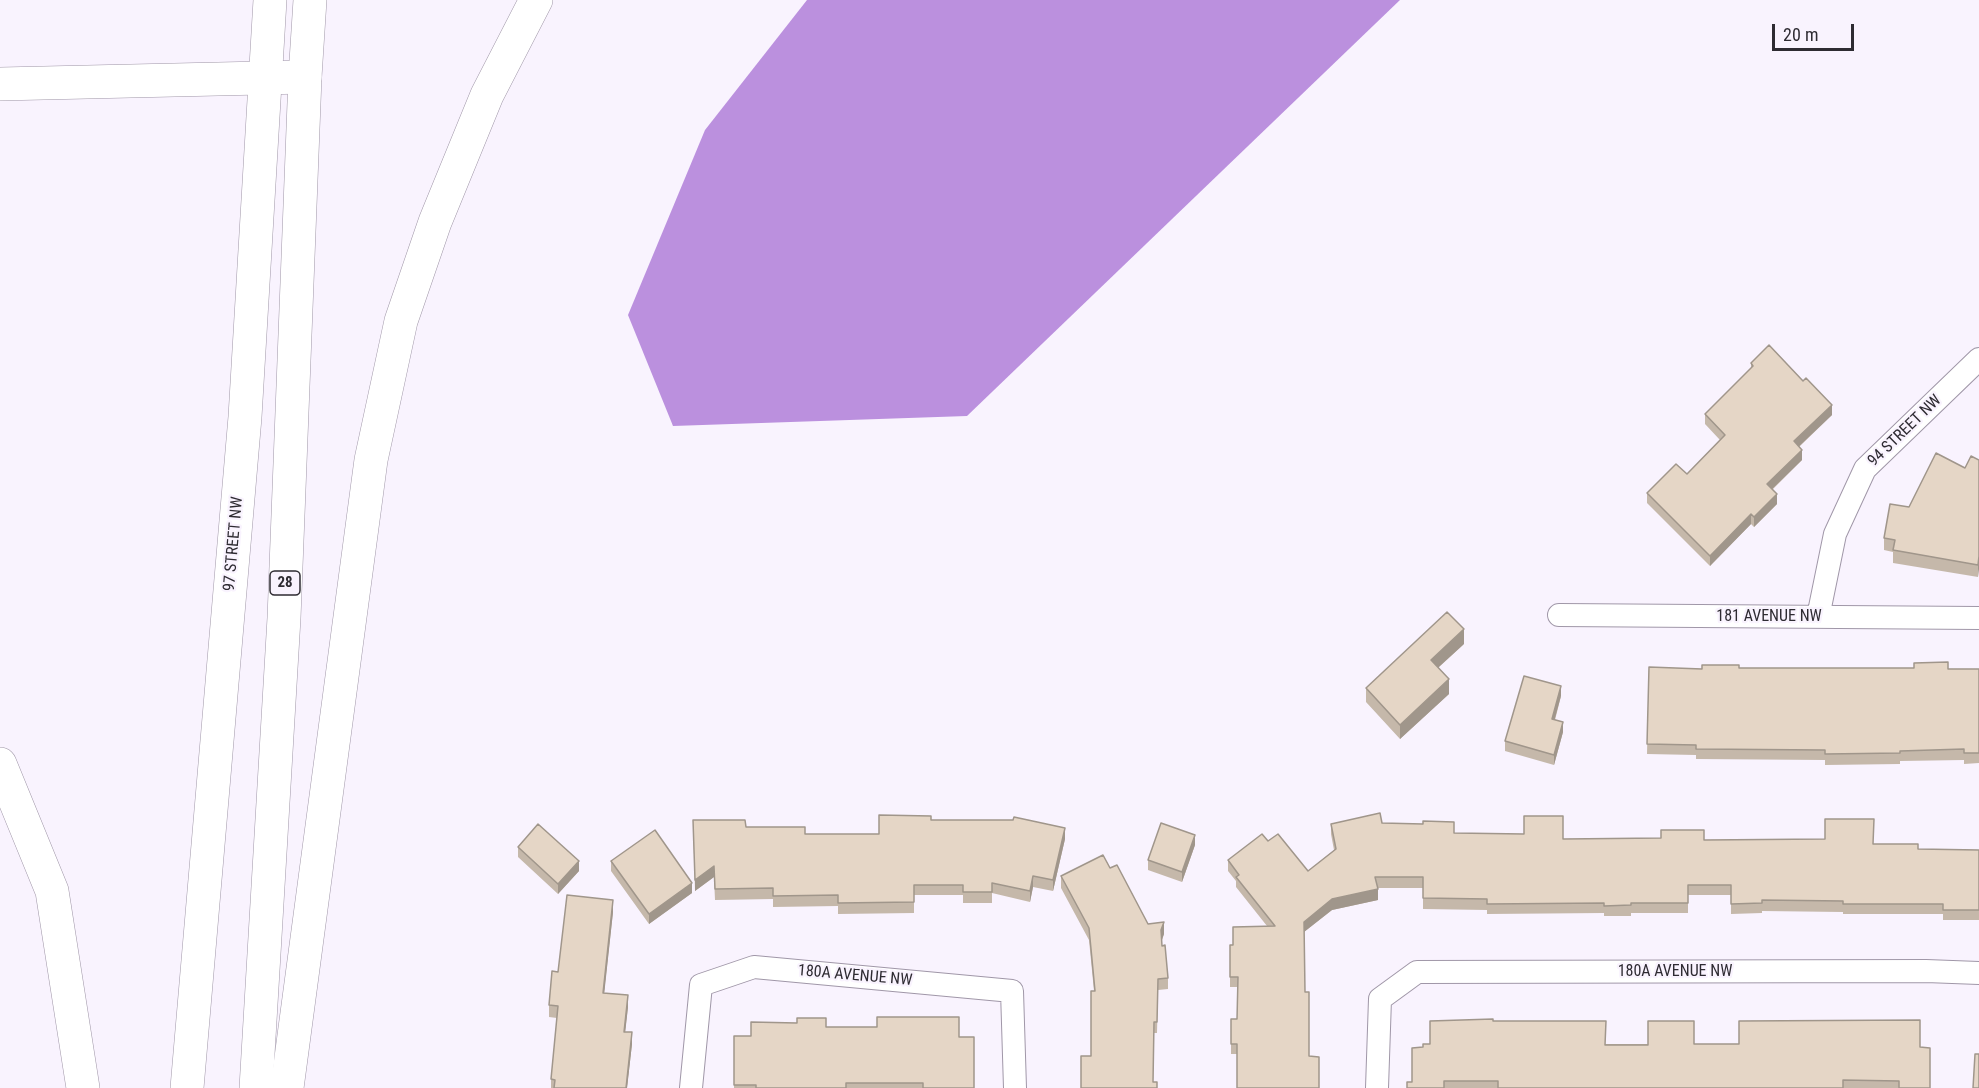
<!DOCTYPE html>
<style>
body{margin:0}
#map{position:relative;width:1979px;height:1088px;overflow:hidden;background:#f9f3fe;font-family:"Roboto Condensed",sans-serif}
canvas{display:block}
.scale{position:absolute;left:1772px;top:24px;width:82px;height:27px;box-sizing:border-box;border:3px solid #2e2b32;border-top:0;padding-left:8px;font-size:18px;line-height:21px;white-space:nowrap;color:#2e2b32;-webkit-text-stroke:4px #f9f3fe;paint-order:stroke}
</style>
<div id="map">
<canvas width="1979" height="1088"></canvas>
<div class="scale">20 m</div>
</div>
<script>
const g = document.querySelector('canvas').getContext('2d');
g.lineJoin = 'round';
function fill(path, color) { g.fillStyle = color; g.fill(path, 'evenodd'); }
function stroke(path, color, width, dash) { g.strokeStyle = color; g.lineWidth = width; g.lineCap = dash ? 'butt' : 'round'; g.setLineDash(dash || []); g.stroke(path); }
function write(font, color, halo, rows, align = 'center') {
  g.font = font + ' "Roboto Condensed",sans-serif'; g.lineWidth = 4.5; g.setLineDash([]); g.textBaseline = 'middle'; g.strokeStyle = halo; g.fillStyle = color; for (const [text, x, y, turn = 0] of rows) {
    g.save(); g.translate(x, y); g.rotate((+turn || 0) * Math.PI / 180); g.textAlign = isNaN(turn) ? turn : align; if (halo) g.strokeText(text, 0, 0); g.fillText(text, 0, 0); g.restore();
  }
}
const water = new Path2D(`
 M807,0H1400L967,416L673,426L628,315L705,130Z`);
const street = new Path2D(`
 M1559,615L1979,618
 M1818,617L1835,534L1865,469L1979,359
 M691,1088L701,985L754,967L1012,991L1015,1088
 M1377,1088L1380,999L1417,972L1926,971L1979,973`);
const primary = new Path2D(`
 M187,1088L245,417L270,0
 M256,1088L284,618L305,77L310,0`);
const highway = new Path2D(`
 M0,84L305,77
 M0,764L52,891L83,1088
 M287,1088L371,460L401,321L435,222L487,95L536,0`);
const wall = new Path2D(`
 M1751,363L1832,415L1799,447L1802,460L1773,489L1777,504L1754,527L1751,524L1710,566L1647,503V493L1687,474L1720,440L1705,424V414L1751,368Z
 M1979,460L1978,577L1893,563V552L1884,550V538L1909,507L1965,468Z
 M1464,644L1438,668L1449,694L1400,739L1366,702V688Z
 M1649,667L1702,669L1739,668L1979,669V763L1964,764V760L1900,761V764L1825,765V760L1696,759V755L1647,754Z
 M1561,696L1555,720L1563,732L1554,765L1505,751V741Z
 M693,820L746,827L805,834H879L931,820L1065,839L1053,891L1033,887L1030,902L992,893V903H963V895H914V913L838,914V906L773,907V899L715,900L714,877L695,891Z
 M1382,823L1454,833L1563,839L1704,840L1873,844L1918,849L1979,850V920H1943V914H1843V912L1762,911V913L1731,914V895H1688V913H1631V916H1604V913L1487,914V910L1423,909V888H1377L1378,900L1332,910L1304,932L1237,1054H1231V1019H1237L1238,987H1230V945H1233L1267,926L1236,887V881L1228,871V860L1268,841L1308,871L1334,850L1331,834V824Z
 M1195,845L1182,882L1148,870V860Z
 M518,847L579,871L558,894L518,857Z
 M1103,855L1110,868L1117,865L1148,924L1164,922V934L1162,940V946L1165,945L1168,978V989L1158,990L1157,1033H1154L1153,1082H1157V1088H1081V1056H1091V991H1094L1089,940L1061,888V876Z
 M611,861L692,893L649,924L611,871Z
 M613,912L604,993L628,1007L625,1032L632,1044L627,1088H551V1079L557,1018L549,1017V1005L558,972Z
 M826,1027L959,1037L974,1088H734V1036H751Z
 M1430,1044H1694L1920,1047L1930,1088H1407L1412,1082L1423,1047Z`);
const shadedWall = new Path2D(`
 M1832,405V415L1794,451V441Z
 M1802,450V460L1767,494V484Z
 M1777,494V504L1754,527V517Z
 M1751,514V524L1710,566V556Z
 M1979,556V569L1978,577V565Z
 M1464,629V644L1431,674V660Z
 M1449,679V694L1400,739V725Z
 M1561,686V696L1552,729V719Z
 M1563,722V732L1554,765V755Z
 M1065,828V839L1053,891V880Z
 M1195,835V845L1182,882V872Z
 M579,861V871L558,894V884Z
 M714,866V877L695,891V880Z
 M1033,876V887L1030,902V891Z
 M692,883V893L649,924V914Z
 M1378,889V900L1332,910L1304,932V922L1332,899Z
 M613,900V912L603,1005V993Z
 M1164,922V934L1161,942V930Z
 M628,995V1007L624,1043V1032Z
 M632,1032V1044L627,1088H626Z`);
const building = new Path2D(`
 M1769,345L1803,381L1806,378L1832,405L1794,441L1802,450L1767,484L1777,494L1754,517L1751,514L1710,556L1647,493L1676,464L1687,474L1725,435L1705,414L1753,366L1751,363Z
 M1936,453L1965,468L1971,456L1979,460V556L1978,565L1893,550L1895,540L1884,538L1890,504L1909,507Z
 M1447,612L1464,629L1431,660L1449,679L1400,725L1366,688Z
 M1948,662V669H1979V753H1964V749L1900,751V753L1825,754V750L1696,749V745L1647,744L1649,667L1702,669V665H1739V668H1914V663Z
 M1524,676L1561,686L1552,719L1563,722L1554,755L1505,741Z
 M1380,813L1382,823L1423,824V821L1454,822V833L1524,834V816H1563V839L1661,838V830H1704V840L1825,839V819H1874L1873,844H1918V849L1979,850V910H1943V904H1843V901L1762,900V903L1731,904V885H1688V903H1631V905L1604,906V903L1487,904V899L1423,898V877H1375L1378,889L1332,899L1304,922L1305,992H1309V1056L1319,1057V1088H1237V1044H1231V1019H1237L1238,977H1230V945H1233V927L1275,926L1236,877L1239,875L1228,860L1262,834L1268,841L1278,834L1308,871L1336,849L1331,824Z
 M879,815L931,816V820H1013L1014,817L1065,828L1053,880L1033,876L1030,891L992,883V892H963V885H914V902L838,903V895L773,896V888L715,889L714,866L695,880L693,820H745L746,827H805V834H879Z
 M1161,823L1195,835L1182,872L1148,860Z
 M538,824L579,861L558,884L518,847Z
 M655,830L692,883L649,914L611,861Z
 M1103,855L1110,868L1117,865L1148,924L1164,922L1161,930L1162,946L1165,945L1168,978L1158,979L1157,1022H1154L1153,1082H1157V1088H1081V1056H1091V991H1095L1089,928L1061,876Z
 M567,895L613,900L603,993L628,995L624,1032H632L626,1088H554L555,1080L551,1079L558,1006L549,1005L552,971L558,972Z
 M877,1017H959V1037H974V1088H923V1083H846V1088H756V1085H734V1036H751V1022L797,1023V1018H826V1027H877Z
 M1493,1019V1021H1606L1605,1045H1648V1021H1694V1044H1739V1021L1920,1020V1047L1930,1048V1088H1899V1081L1843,1080V1088H1498V1081H1444V1088H1407V1082H1412V1048L1423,1047V1044H1430V1021Z
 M1975,1054H1979V1088H1973Z`);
const shields = [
 [285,583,30]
];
const shieldNames = [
 ["28",285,583]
];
const streetNames = [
 ["94 STREET NW",1905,431,-44],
 ["97 STREET NW",234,544,-85],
 ["181 AVENUE NW",1769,617],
 ["180A AVENUE NW",1675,972],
 ["180A AVENUE NW",855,976,5]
];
fill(water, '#bb90de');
stroke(street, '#a097a8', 24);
stroke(primary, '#a097a8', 34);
stroke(highway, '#a097a8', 34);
stroke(street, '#fff', 22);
stroke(primary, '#fff', 33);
stroke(highway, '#fff', 33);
fill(wall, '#c5b8aa');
fill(shadedWall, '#a0968b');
fill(building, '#e5d6c6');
stroke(building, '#a0968b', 1.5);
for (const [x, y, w] of shields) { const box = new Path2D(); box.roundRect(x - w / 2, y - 12, w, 24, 4.5); g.fillStyle = '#f9f3fe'; g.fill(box); stroke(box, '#2e2b32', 1.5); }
write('bold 15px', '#2e2b32', null, shieldNames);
write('16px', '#2e2b32', '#f9f3fe', streetNames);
</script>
